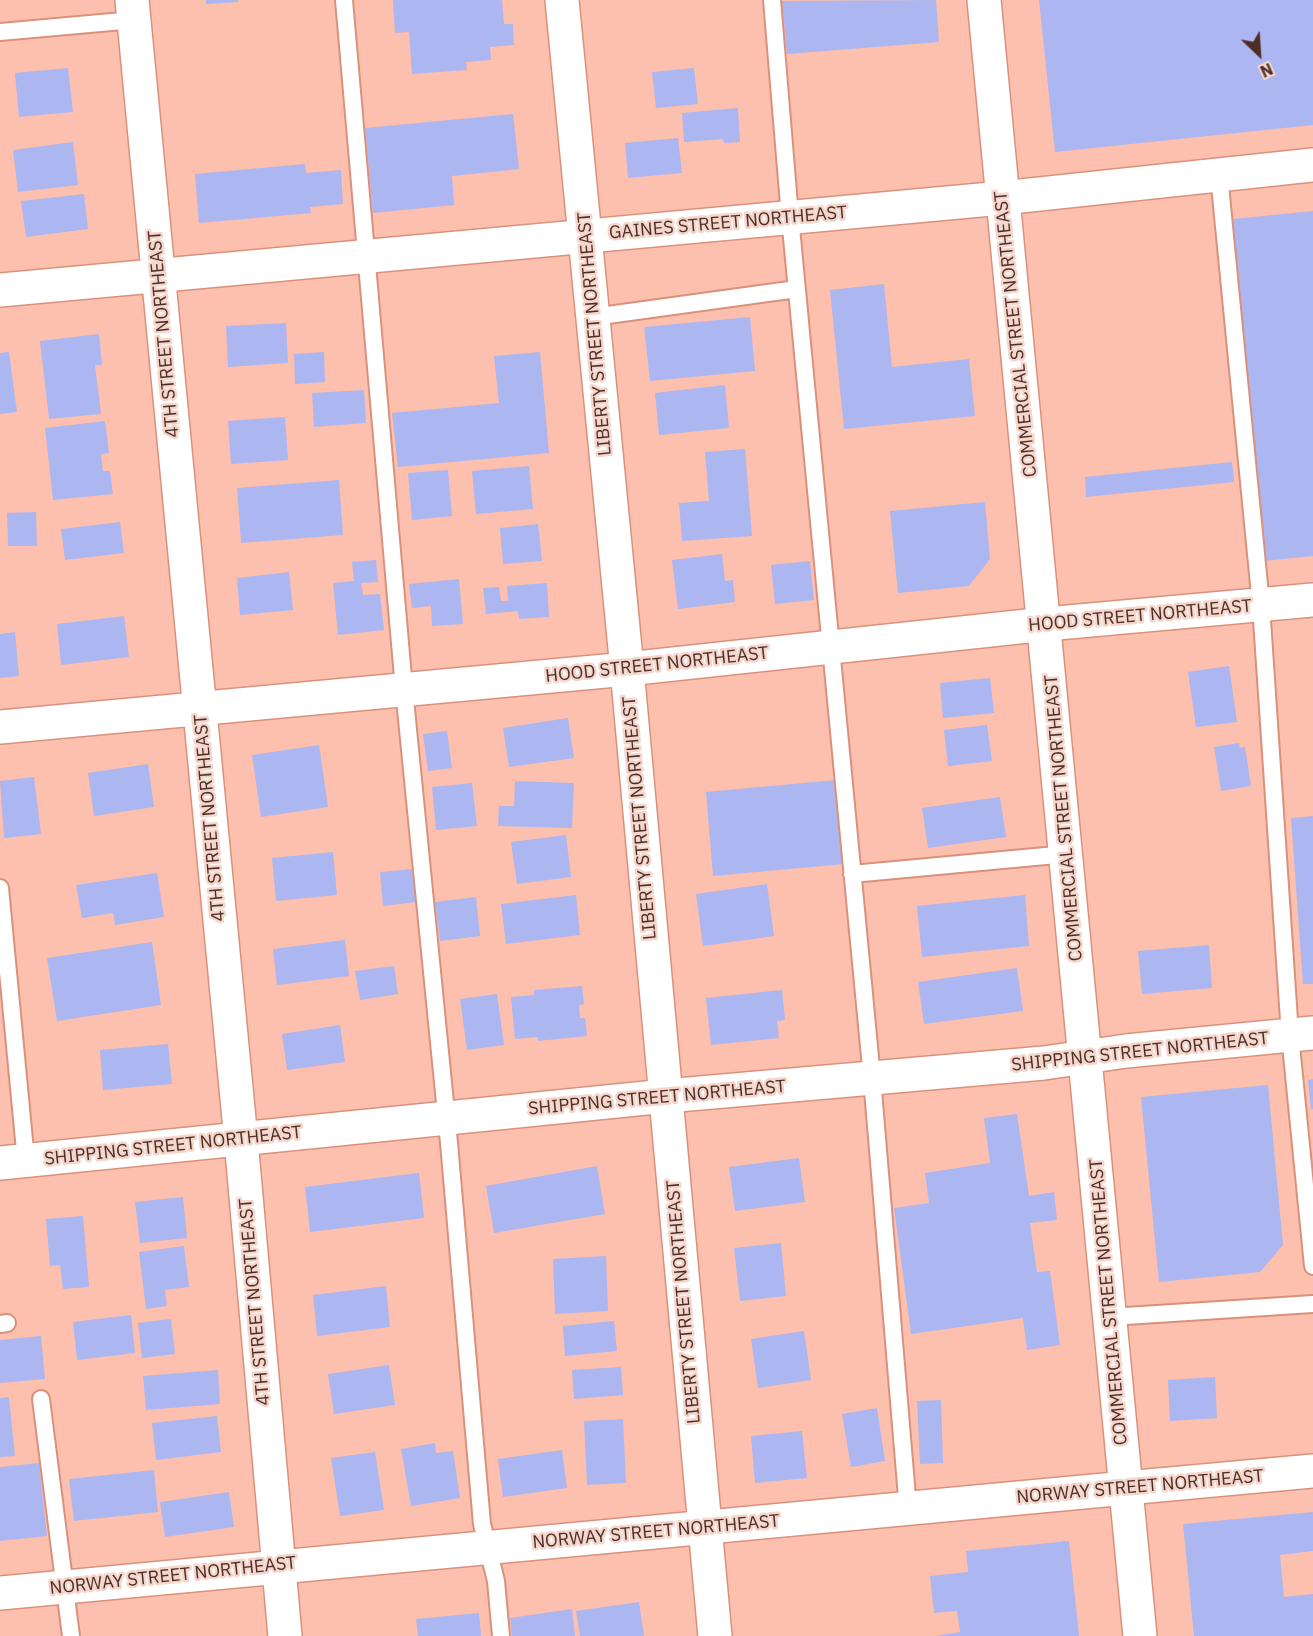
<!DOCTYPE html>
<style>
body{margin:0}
#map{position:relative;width:1313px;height:1636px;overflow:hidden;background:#fdc0ae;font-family:"IBM Plex Sans",sans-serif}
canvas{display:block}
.north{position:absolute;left:1229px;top:24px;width:60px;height:60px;-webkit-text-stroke:4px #f5d6cc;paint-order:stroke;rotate:155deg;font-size:16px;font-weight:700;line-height:24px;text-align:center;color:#4d2e26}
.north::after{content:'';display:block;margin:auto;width:21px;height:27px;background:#4d2e26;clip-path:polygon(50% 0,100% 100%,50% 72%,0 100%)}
</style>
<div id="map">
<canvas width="1313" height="1636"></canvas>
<div class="north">N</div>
</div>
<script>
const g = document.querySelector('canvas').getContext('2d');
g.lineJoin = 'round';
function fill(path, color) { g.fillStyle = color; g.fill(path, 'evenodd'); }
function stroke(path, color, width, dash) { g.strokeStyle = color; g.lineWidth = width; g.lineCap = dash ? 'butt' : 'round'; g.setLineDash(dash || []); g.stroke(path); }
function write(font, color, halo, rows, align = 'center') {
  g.font = font + ' "IBM Plex Sans",sans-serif'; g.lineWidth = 5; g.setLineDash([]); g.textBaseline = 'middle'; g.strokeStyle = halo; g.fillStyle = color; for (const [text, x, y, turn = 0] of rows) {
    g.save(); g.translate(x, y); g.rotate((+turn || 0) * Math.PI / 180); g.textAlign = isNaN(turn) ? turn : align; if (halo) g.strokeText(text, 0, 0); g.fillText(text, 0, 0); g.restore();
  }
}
const building = new Path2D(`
 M206,0H238V2L206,4Z
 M393,0H502L504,24H513L514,45L490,47L491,60L466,62L467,70L412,74L409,32L395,33Z
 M936,0L939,42L787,54L782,1Z
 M1039,0H1313V125L1055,152Z
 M68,68L73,112L19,117L15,73Z
 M694,68L698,104L656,108L652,72Z
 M738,108L740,142L724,143L723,139L684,142L682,113Z
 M513,114L519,169L452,176L454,205L373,213L365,128Z
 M678,138L682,173L628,178L625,143Z
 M73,142L78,185L18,192L13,150Z
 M305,164L306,173L341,170L343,204L310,207L311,213L199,223L195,174Z
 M84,194L88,229L26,237L21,201Z
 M1313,211V556L1264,561L1233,219Z
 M884,284L892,367L969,359L975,416L844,429L830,290Z
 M750,317L755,371L650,381L644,327Z
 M286,323L288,363L228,367L226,326Z
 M99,334L102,365H95L101,414L49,419L40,341Z
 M9,352L17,412L0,414V353Z
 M324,352L325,382L295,384L294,354Z
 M540,352L549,453L398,467L392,413L499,403L494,356Z
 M725,385L729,428L659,435L655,393Z
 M364,390L366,423L314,427L312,393Z
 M285,417L288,460L231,464L228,421Z
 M105,421L109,453L101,454L103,471H110L113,494L53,500L45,428Z
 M745,449L752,536L682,541L679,503L709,501L705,452Z
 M1232,462L1234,482L1086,497L1085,477Z
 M529,466L533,509L476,514L472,471Z
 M448,470L452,516L412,520L408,473Z
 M339,480L343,535L241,543L237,488Z
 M985,502L990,559L969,586L898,593L890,511Z
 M36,512L37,546H8L7,513Z
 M120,522L124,553L65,560L61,529Z
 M538,524L542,561L503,564L500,528Z
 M722,554L725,581L733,580L735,602L678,609L672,560Z
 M376,560L378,582L361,583L363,595L380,594L384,630L338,635L333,583L354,581L352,562Z
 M810,561L814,600L775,604L771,565Z
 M289,572L293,610L240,615L237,578Z
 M459,579L463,624L432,626L431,606L412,608L409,584Z
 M547,583L549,617L519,619L518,611L486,614L483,588L499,587L501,601H508L507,586Z
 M124,616L129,657L61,665L57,624Z
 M15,632L19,676L0,678V634Z
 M1229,666L1237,722L1196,727L1188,672Z
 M990,678L994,713L943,718L940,683Z
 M568,718L574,758L509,767L503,728Z
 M987,725L992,761L948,766L944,730Z
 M447,731L452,768L428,771L423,734Z
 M1239,743L1240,748L1245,747L1251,786L1221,791L1214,747Z
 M319,745L328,807L261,817L252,755Z
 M148,764L154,807L94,816L88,773Z
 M34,777L41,834L4,838L0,781Z
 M836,780L844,864L713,876L706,792Z
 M515,781L574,783L572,828L498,826L499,806H514Z
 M472,783L477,826L436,830L432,787Z
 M1000,797L1006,837L928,848L922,808Z
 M1313,816V984H1303L1291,818Z
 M566,835L571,877L517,884L511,842Z
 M333,852L337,895L276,901L272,858Z
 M413,869L416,902L383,906L380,872Z
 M157,873L164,917L115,925L113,913L82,918L76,885Z
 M767,884L774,936L703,946L696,894Z
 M576,895L580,935L506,944L501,904Z
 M1025,895L1029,946L922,957L917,906Z
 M476,897L480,936L440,941L435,902Z
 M345,940L349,976L277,985L273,949Z
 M152,942L161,1005L57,1021L47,958Z
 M1209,945L1212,988L1142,994L1138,951Z
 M394,966L398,994L360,1000L355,971Z
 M1017,968L1023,1011L924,1024L918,982Z
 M582,986L584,1004L579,1005L580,1018H585L587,1036L538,1041V1037L515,1039L511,997L534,995V990Z
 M782,990L785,1020L777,1021L779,1038L711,1045L706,998Z
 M497,994L504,1045L467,1050L460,999Z
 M340,1025L345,1062L287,1070L282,1034Z
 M168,1044L172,1084L103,1090L100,1050Z
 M1313,1079V1109H1311L1308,1080Z
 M1268,1085L1283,1245L1260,1272L1159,1282L1141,1097Z
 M1017,1114L1029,1196L1054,1192L1057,1220L1030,1223L1037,1272L1050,1271L1060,1345L1027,1350L1023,1318L911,1334L894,1208L929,1203L925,1173L990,1163L984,1118Z
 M799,1158L805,1202L735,1211L729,1167Z
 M597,1166L605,1214L494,1233L486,1186Z
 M419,1173L424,1218L310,1232L305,1187Z
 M183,1197L187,1238L140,1243L135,1202Z
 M83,1216L89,1287L63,1289L60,1265L50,1266L46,1219Z
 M781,1243L786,1296L740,1301L734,1248Z
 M184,1246L189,1287L165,1290L167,1306L146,1309L139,1252Z
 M606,1256L608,1311L555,1314L553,1259Z
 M386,1286L390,1327L317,1336L313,1295Z
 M131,1315L135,1353L77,1360L73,1322Z
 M171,1319L175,1354L142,1358L138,1323Z
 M614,1321L617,1351L565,1356L563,1326Z
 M804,1331L811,1380L758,1388L751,1339Z
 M41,1336L45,1379L0,1383V1340Z
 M389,1365L395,1405L334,1414L328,1374Z
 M621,1367L623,1395L574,1399L572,1370Z
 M218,1370L220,1404L146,1410L143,1376Z
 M1215,1377L1217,1418L1170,1421L1168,1380Z
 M9,1397L15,1456L0,1457V1398Z
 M941,1400L943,1463L920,1464L917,1401Z
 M877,1408L885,1461L851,1467L842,1414Z
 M217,1416L221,1452L156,1460L152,1423Z
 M623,1419L626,1483L587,1485L584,1421Z
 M802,1431L807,1478L755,1483L751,1436Z
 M435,1443L436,1453L453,1451L460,1498L411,1506L401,1449Z
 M562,1450L567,1488L503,1497L498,1459Z
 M375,1452L384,1510L340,1516L331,1458Z
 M39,1463L47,1536L0,1541V1467Z
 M154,1470L158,1512L74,1521L69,1479Z
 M229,1492L234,1527L165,1537L160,1502Z
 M1313,1512V1551L1280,1555L1284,1597L1313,1594V1636H1194L1183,1524Z
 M1069,1541L1079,1636H935L960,1632L957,1611L934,1613L930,1576L968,1572L966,1551Z
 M639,1602L644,1636H580L576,1611Z
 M572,1609L575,1636H512L510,1618Z
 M479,1613L481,1636H418L416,1619Z`);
const lane = new Path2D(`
 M344,0L404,689L449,1143L482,1524L496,1581L501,1636
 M772,0L790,217L872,1078L908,1509
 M0,32L134,20
 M1219,175L1261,605L1290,1035L1313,1266
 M593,317L797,289
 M852,874L1067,854
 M0,888L26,1161
 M1110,1317L1313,1304
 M0,1324L7,1323
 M41,1399L71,1636`);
const street = new Path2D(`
 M132,0L241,1140L285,1636
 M0,290L1002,198L1313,165
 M0,727L627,669L1046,624L1313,600
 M0,1163L666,1096L1044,1063L1126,1051L1313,1033
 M0,1593L1126,1488`);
const secondary = new Path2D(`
 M1126,1488L1313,1471`);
const highway = new Path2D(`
 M562,0L627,669L715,1636
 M984,0L1140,1636`);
const streetNames = [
 ["GAINES STREET NORTHEAST",728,223,-5],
 ["4TH STREET NORTHEAST",164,334,-95],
 ["LIBERTY STREET NORTHEAST",595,334,-95],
 ["COMMERCIAL STREET NORTHEAST",1016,334,-96],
 ["HOOD STREET NORTHEAST",1140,616,-5],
 ["HOOD STREET NORTHEAST",657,665,-6],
 ["4TH STREET NORTHEAST",210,818,-95],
 ["LIBERTY STREET NORTHEAST",640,818,-95],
 ["COMMERCIAL STREET NORTHEAST",1064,818,-95],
 ["SHIPPING STREET NORTHEAST",1140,1052,-6],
 ["SHIPPING STREET NORTHEAST",657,1098,-5],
 ["SHIPPING STREET NORTHEAST",173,1146,-6],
 ["4TH STREET NORTHEAST",255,1302,-95],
 ["LIBERTY STREET NORTHEAST",684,1302,-95],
 ["COMMERCIAL STREET NORTHEAST",1109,1302,-95],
 ["NORWAY STREET NORTHEAST",1140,1487,-5],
 ["NORWAY STREET NORTHEAST",656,1532,-5],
 ["NORWAY STREET NORTHEAST",173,1576,-6]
];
fill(building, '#acb6f0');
stroke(lane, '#da917b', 20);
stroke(street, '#da917b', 36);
stroke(secondary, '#da917b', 36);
stroke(highway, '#da917b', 36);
stroke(lane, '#fff', 16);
stroke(street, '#fff', 33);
stroke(secondary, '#fff', 33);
stroke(highway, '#fff', 33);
write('18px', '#4d2e26', '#f5d6cc', streetNames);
</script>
